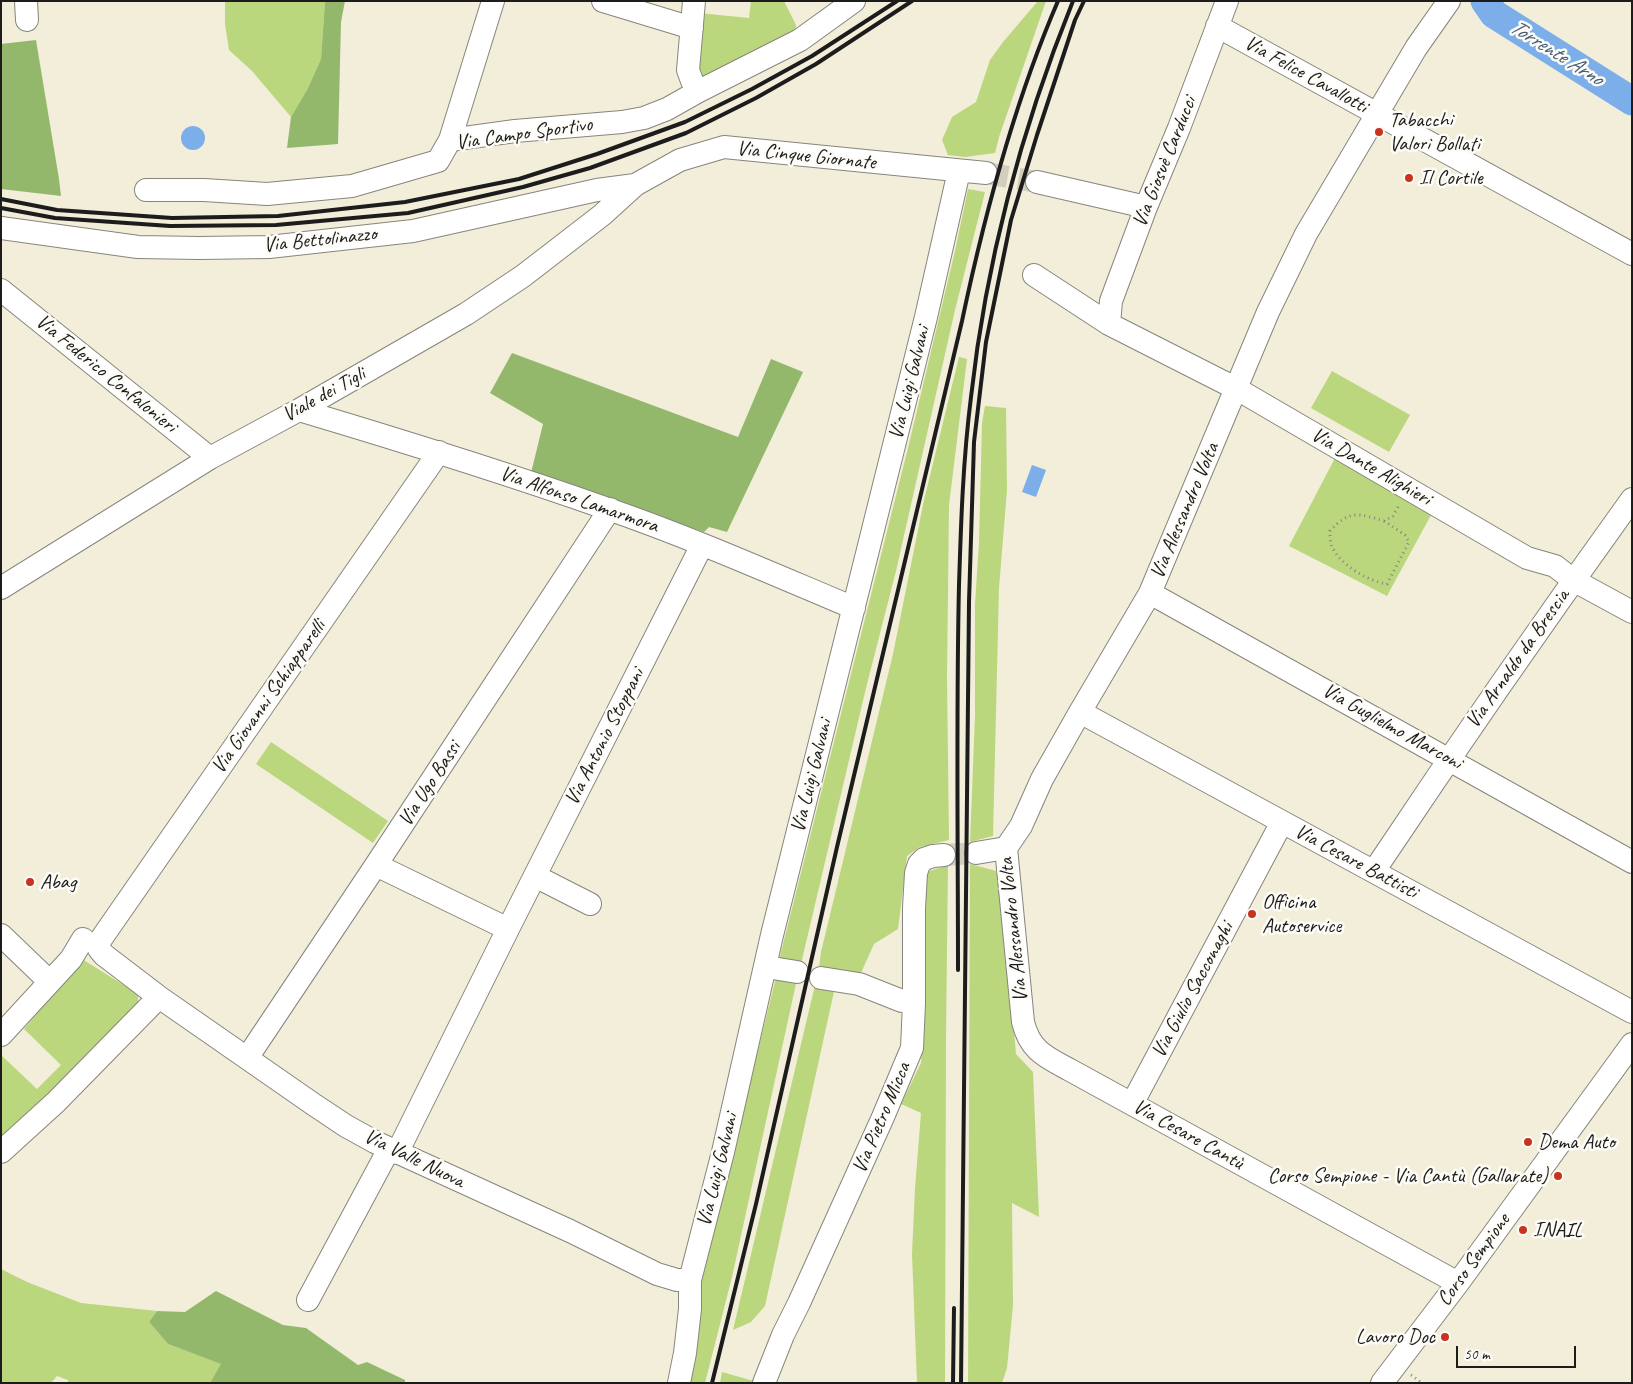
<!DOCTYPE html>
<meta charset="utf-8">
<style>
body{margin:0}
#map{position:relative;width:1633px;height:1384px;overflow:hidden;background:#f2eeda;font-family:Caveat,sans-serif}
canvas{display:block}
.frame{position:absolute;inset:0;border:2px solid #1c1c1c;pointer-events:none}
.scale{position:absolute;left:1456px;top:1346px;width:120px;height:22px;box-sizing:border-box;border:2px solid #1c1c1c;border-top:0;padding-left:6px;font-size:15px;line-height:18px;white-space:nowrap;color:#1c1c1c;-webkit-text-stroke:4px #fdfcf7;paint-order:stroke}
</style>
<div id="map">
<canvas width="1633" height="1384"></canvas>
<div class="frame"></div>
<div class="scale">50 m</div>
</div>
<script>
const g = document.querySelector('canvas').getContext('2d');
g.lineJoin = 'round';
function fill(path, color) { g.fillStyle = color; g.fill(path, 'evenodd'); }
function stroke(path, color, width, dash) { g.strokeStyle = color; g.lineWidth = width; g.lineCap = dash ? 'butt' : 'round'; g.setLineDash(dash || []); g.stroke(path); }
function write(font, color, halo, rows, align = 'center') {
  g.font = font + ' Caveat,sans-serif'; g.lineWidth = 5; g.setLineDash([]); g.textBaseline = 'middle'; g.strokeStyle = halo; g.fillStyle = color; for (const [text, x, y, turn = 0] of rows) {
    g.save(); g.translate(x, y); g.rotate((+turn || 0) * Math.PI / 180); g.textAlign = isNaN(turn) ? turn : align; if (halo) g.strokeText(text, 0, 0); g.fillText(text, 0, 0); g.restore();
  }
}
const green = new Path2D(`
 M225,1H325L321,59L308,88L291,117L252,71L229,50L225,24Z
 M751,1H784L796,25L795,36L699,79V13L749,18Z
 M1038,1H1046L999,137L995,153L965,157L948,155L942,140L952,117L976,102L990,60L1003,42Z
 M968,189L985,192L955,310L896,571L866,688L801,964L779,960L908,448L955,251Z
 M959,357L967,359L949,505L947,679L949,840L920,847L907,856L898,929L874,944L860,975L819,968L821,952L893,654L924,500Z
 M1332,371L1410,415L1389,452L1311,408Z
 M985,406L1006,408L1007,490L999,588L993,836L970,842L975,716V604L979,543L982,423Z
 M1335,458L1431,515L1387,596L1289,546Z
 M271,742L388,821L373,843L256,764Z
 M970,864L1000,872L1016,1054L1033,1072L1039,1217L1012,1203L1013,1305L1007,1368L1002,1383H968Z
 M948,865L946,1036L945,1383H917L912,1254L915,1188L921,1113L901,1104L921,1063L923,1033V873Z
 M82,959L138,994V1004L7,1140L1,1134V1055L37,1089L61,1065L24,1029Z
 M776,977L797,979L732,1277L705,1383H688L700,1287Z
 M816,981L835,987L765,1306L751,1322L733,1330Z
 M1,1269L27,1282L81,1303L157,1311L149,1322L168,1344L222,1364L210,1383H68V1380L57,1376L51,1383H1Z
 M722,1372L757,1382L720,1383Z`);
const forest = new Path2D(`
 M325,1H345L341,22L338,144L287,148L291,117L308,88L321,59Z
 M36,40L59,179L61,196L1,189V44Z
 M512,353L738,437L771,359L803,372L727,532L709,527L704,532L531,473L543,424L490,393Z
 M216,1291L283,1325L306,1328L358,1365L367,1362L405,1380V1383H210L221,1364L168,1344L149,1322L157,1311L185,1312Z`);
const water = new Path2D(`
 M181 138a12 12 0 1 1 24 0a12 12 0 1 1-24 0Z
 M1032,465L1046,470L1036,497L1022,492Z`);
const river = new Path2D(`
 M1485,1L1494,14L1632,101`);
const minorTunnel = new Path2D(`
 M986,173L1037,182
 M944,855L976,853`);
const path = new Path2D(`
 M1384,521L1405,535L1409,542L1387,584C1367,581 1341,565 1332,547C1330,542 1330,536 1330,531C1349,510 1358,513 1384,521L1393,516L1399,505
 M1411,1375L1422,1383`);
const minor = new Path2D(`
 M26,1L27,20
 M603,1L692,28
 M694,1L688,70L692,81L699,91
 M1449,1L1416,48L1306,234L1268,312L1150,593L1080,712L1042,779L1021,826L1006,848L1023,1022C1030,1051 1046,1057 1070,1070L1458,1283
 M1217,26L1632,254
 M450,140L515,131L622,122L644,118L667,109L699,91L800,40L854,1
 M1037,182L1146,207
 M146,190H204L267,194L352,186L438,161L450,140L493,1
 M1,228L138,247L199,248L269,247L413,231L597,190L635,185
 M1034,275L1109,324L1237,389L1527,558L1555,566L1573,580L1632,612
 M1,290L210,458
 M1109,324L1111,301L1146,207L1179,128L1227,1
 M299,410C403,441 506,473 608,509C692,538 773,574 854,608
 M439,452L99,942V949L104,955L159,997L313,1104L346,1126L375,1142L570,1231L657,1274L677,1280H690
 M1,588L210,458L299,410L466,314L523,276L602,215L635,185L680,160L724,147L986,173
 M1150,593L1632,862
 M1080,712L1632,1012
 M976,853L1006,848
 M376,865L508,929
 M1374,871C1458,745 1544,621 1632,499
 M535,876L590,904
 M1,935L50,982
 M766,967L797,972
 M821,978L859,984L902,1001L914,1003
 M1,1035L71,959L83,939
 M247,1058L376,865L610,509
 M1132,1104L1282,822
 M1,1152L56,1102L159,997
 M397,1153L508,929L702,545
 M308,1300L389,1149
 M679,1383L685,1353L690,1309V1280L723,1152L772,935L926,317L959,171
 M764,1383L783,1335L799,1303L883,1117L912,1048L914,1003V908L916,873L919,864L924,859L933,856L944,855
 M1382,1383L1458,1283L1632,1044`);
const rail = new Path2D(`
 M1,199L57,210L172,218L278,216L405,202L519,179L597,154L685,122L752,89L812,56L897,1
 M1,208L55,218L170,226L276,225L408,213L523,187L590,168L686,133L756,98L816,64L912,1
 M958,970C958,842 956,713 959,585C961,522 963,460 971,397C986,262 1022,127 1073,1
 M712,1383L756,1204L837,847L962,321C985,212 1014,103 1058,1
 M953,1383L954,1308
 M961,1383L969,602L974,442L986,342L1011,220L1037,135L1075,20L1084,1`);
const markers = [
 [1379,132,5,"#c8321e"],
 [1409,178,5,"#c8321e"],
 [30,882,5,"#c8321e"],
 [1252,914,5,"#c8321e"],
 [1528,1142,5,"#c8321e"],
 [1558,1176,5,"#c8321e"],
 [1523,1230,5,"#c8321e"],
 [1445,1337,5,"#c8321e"]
];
const streetNames = [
 ["Via Felice Cavallotti",1306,75,29],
 ["Via Campo Sportivo",524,134,-8],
 ["Via Cinque Giornate",806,156,6],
 ["Via Giosuè Carducci",1165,162,-68],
 ["Via Bettolinazzo",320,240,-6],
 ["Via Federico Confalonieri",106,374,39],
 ["Via Luigi Galvani",910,383,-76],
 ["Viale dei Tigli",324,395,-29],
 ["Via Dante Alighieri",1371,467,30],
 ["Via Alfonso Lamarmora",579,500,19],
 ["Via Alessandro Volta",1185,511,-67],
 ["Via Arnaldo da Brescia",1518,659,-55],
 ["Via Giovanni Schiapparelli",269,697,-55],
 ["Via Guglielmo Marconi",1392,727,29],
 ["Via Antonio Stoppani",605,737,-63],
 ["Via Luigi Galvani",812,776,-76],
 ["Via Ugo Bassi",430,784,-57],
 ["Via Cesare Battisti",1356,862,28],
 ["Via Alessandro Volta",1014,930,-96],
 ["Via Giulio Sacconaghi",1193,990,-62],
 ["Via Pietro Micca",882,1118,-67],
 ["Via Cesare Cantù",1188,1135,29],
 ["Via Valle Nuova",414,1159,26],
 ["Via Luigi Galvani",718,1170,-76],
 ["Corso Sempione",1474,1260,-54]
];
const poiNames = [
 ["Tabacchi",1389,120],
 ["Valori Bollati",1389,144],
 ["Il Cortile",1419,178],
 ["Abag",40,882],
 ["Officina",1262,902],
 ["Autoservice",1262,926],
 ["Dema Auto",1538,1142],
 ["Corso Sempione - Via Cantù (Gallarate)",1548,1176,"right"],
 ["INAIL",1533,1230],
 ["Lavoro Doc",1435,1337,"right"]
];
const waterNames = [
 ["Torrente Arno",1556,53,32]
];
fill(green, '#bad77d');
fill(forest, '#93b86c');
fill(water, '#7cafe9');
stroke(river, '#7cafe9', 29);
stroke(minorTunnel, '#d2cebe', 22, [22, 11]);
stroke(minor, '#87857b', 24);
stroke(path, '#87857b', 3, [1, 4]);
stroke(minor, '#fff', 22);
stroke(rail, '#1c1c1c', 4);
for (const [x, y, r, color] of markers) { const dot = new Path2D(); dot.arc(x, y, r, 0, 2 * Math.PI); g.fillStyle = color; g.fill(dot); stroke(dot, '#fdfcf7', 2); }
write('21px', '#1c1c1c', '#fdfcf7', streetNames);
write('21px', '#1c1c1c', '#fdfcf7', poiNames, 'left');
write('italic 22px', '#475e78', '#fdfcf7', waterNames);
</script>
